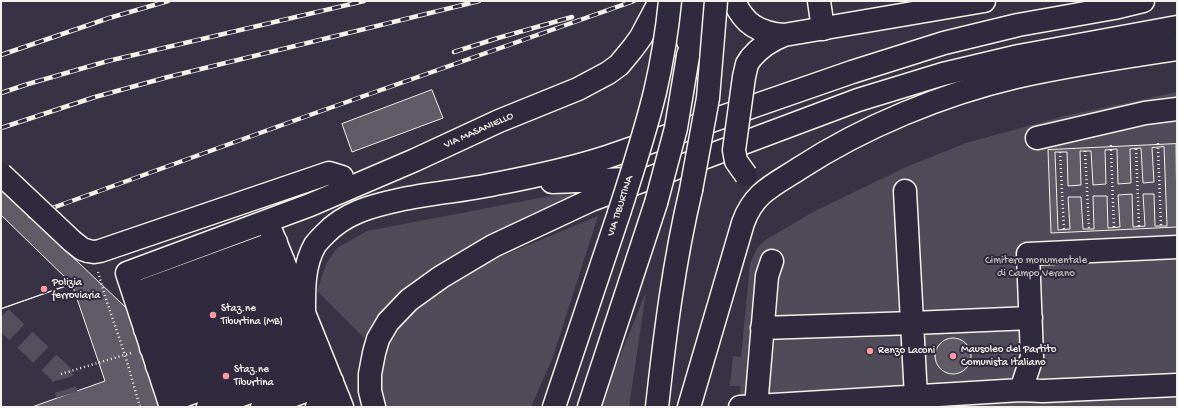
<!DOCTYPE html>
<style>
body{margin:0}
#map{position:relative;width:1178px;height:408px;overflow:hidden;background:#373244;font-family:"Gochi Hand",sans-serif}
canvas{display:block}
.frame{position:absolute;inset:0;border:2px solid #f4f1e8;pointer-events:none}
</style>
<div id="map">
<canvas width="1178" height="408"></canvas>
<div class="frame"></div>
</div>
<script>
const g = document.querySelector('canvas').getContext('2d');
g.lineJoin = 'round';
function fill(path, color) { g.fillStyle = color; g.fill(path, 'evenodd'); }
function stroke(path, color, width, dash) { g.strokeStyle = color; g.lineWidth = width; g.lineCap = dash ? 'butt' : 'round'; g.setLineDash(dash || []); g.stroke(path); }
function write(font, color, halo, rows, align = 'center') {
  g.font = font + ' "Gochi Hand",sans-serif'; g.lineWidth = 4; g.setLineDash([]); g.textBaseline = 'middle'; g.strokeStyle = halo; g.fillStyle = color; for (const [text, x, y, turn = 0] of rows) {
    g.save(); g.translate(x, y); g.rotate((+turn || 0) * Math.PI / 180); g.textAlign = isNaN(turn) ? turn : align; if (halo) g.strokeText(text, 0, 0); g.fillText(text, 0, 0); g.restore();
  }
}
const green = new Path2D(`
 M1177,92V407H741L740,386H730L733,356L741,357L750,264L756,250L760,245L767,239L813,212L906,167L966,143L1064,116Z
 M571,192L575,201L426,278L381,312L364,338L317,291L326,264L337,248L367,231Z
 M598,216L553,357L531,407H381L377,381L386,345L398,326L416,304L449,278Z
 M646,292L629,407H602L607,388Z`);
const building = new Path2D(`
 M432,90L443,118L352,152L342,124Z
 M1176,144L1177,227L1051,233L1048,150ZM1164,147L1167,226H1155L1154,194H1143L1145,226L1133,227L1132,194L1118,195L1120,227L1108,228L1107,196H1093L1094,229H1083L1081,197H1068L1070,229L1058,230L1055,152H1067L1068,186L1081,185L1080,151H1091L1093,185L1106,184L1105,150L1117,149L1118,184L1131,183L1130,149L1141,148L1143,183L1154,182L1152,148Z
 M1,189L198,376L168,407H1Z
 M1,215L72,284L1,309Z
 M72,284L105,381L32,407H1V309Z
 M935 356a18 18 0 1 1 36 0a18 18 0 1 1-36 0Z`);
const minorTunnel = new Path2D(`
 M1,317L61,374L67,395`);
const path = new Path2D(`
 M1158,143V145
 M1111,145V147
 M1136,146V144
 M1158,148L1161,226
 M1136,149L1139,226
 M1111,150L1114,228
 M1085,151L1089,229
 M1060,152L1064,230
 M98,272L106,299L125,355L140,407
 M61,374L131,353`);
const minor = new Path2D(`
 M683,1L686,13L688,41
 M819,1L823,29
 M688,56L704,1
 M1037,138L1145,113L1177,109
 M552,182L628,179
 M905,191L916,397
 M267,221L342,407
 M88,251L94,252L100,251L329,173L342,177
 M134,294L276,242
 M140,313L283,260
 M304,313C304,290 303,266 315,245C318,241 322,237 325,234C345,213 371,206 399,200C430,193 463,191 495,184C532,177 570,169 607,157L852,72L944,43L1018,25L1114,8L1143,1
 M762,328L913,323L1031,318
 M145,329L290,278
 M151,348L297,295
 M157,366L304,313
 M163,383L311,330
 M1021,390L1032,357L1028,254L1177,247
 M169,401L318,347
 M171,407L127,273L310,205L415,160L499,121L578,89L608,73L619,65L633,48L641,37L660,1
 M208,407L325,365
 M262,407L332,381
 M317,407L339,399
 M374,407L370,391V374L374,353L378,339L388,322L409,300L441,277L493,246L591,200L858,100L943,74L1019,56L1177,27
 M589,407L656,203
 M740,407L1021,390L1043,391L1177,385
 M756,407L767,276L772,261`);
const major = new Path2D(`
 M554,407L619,213
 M657,407C665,334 674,261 691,190`);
const highway = new Path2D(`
 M734,1C744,24 759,33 784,35L984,1
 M751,58C761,46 771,40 784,35
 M689,407L743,223C754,192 774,185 800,168C863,127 943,94 1016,77C1069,65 1123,57 1177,49`);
const rail = new Path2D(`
 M454,52L498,38L572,17
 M1,55L109,18L168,1
 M1,93L28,84L108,61L364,1
 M1,128L95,97L168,77L479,1
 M30,216L307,116L634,1`);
const minorBridge = new Path2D(`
 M1,174L72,241L82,249L88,251
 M656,203L676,128L688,56`);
const majorBridge = new Path2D(`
 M691,190L708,98L716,1
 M619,213C632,173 645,133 655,92C662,62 667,32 670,1`);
const highwayBridge = new Path2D(`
 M746,175L736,161L734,150L744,77L747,64L751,58`);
const markers = [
 [44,289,4,"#ff9aa2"],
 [213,315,4,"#ff9aa2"],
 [870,351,4,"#ff9aa2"],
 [953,356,4,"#ff9aa2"],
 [226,376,4,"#ff9aa2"]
];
const streetNames = [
 ["VIA MASANIELLO",479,131,-24],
 ["VIA TIBURTINA",621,206,-72]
];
const parkNames = [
 ["Cimitero monumentale",1036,261],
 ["di Campo Verano",1036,274]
];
const poiNames = [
 ["Polizia",52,283],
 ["ferroviaria",52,296],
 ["Staz.ne",221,309],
 ["Tiburtina (MB)",221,322],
 ["Mausoleo del Partito",961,350],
 ["Comunista Italiano",961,363],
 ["Renzo Laconi",878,351],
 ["Staz.ne",234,370],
 ["Tiburtina",234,383]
];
fill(green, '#504b59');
fill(building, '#5f5c67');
stroke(building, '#f4f1e8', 1);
stroke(minorTunnel, '#534f5d', 22, [22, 11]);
stroke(minor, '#f4f1e8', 25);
stroke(major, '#f4f1e8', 25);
stroke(highway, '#f4f1e8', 25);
stroke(path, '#f4f1e8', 2.5, [1, 3]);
stroke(minor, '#2f2a3d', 22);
stroke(major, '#2f2a3d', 22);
stroke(highway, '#2f2a3d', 22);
stroke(rail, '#f4f1e8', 4.5);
stroke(rail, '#2f2a3d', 3, [9]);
stroke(minorBridge, '#f4f1e8', 25, []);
stroke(majorBridge, '#f4f1e8', 25, []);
stroke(highwayBridge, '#f4f1e8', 25, []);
stroke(minorBridge, '#2f2a3d', 22);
stroke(majorBridge, '#2f2a3d', 22);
stroke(highwayBridge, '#2f2a3d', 22);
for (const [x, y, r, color] of markers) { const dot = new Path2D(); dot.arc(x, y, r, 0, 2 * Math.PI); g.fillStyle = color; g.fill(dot); stroke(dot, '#2f2a3d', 1.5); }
write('11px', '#f4f1e8', '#2f2a3d', streetNames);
write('11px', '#bbb7b6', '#2f2a3d', parkNames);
write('11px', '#f4f1e8', '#2f2a3d', poiNames, 'left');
</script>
